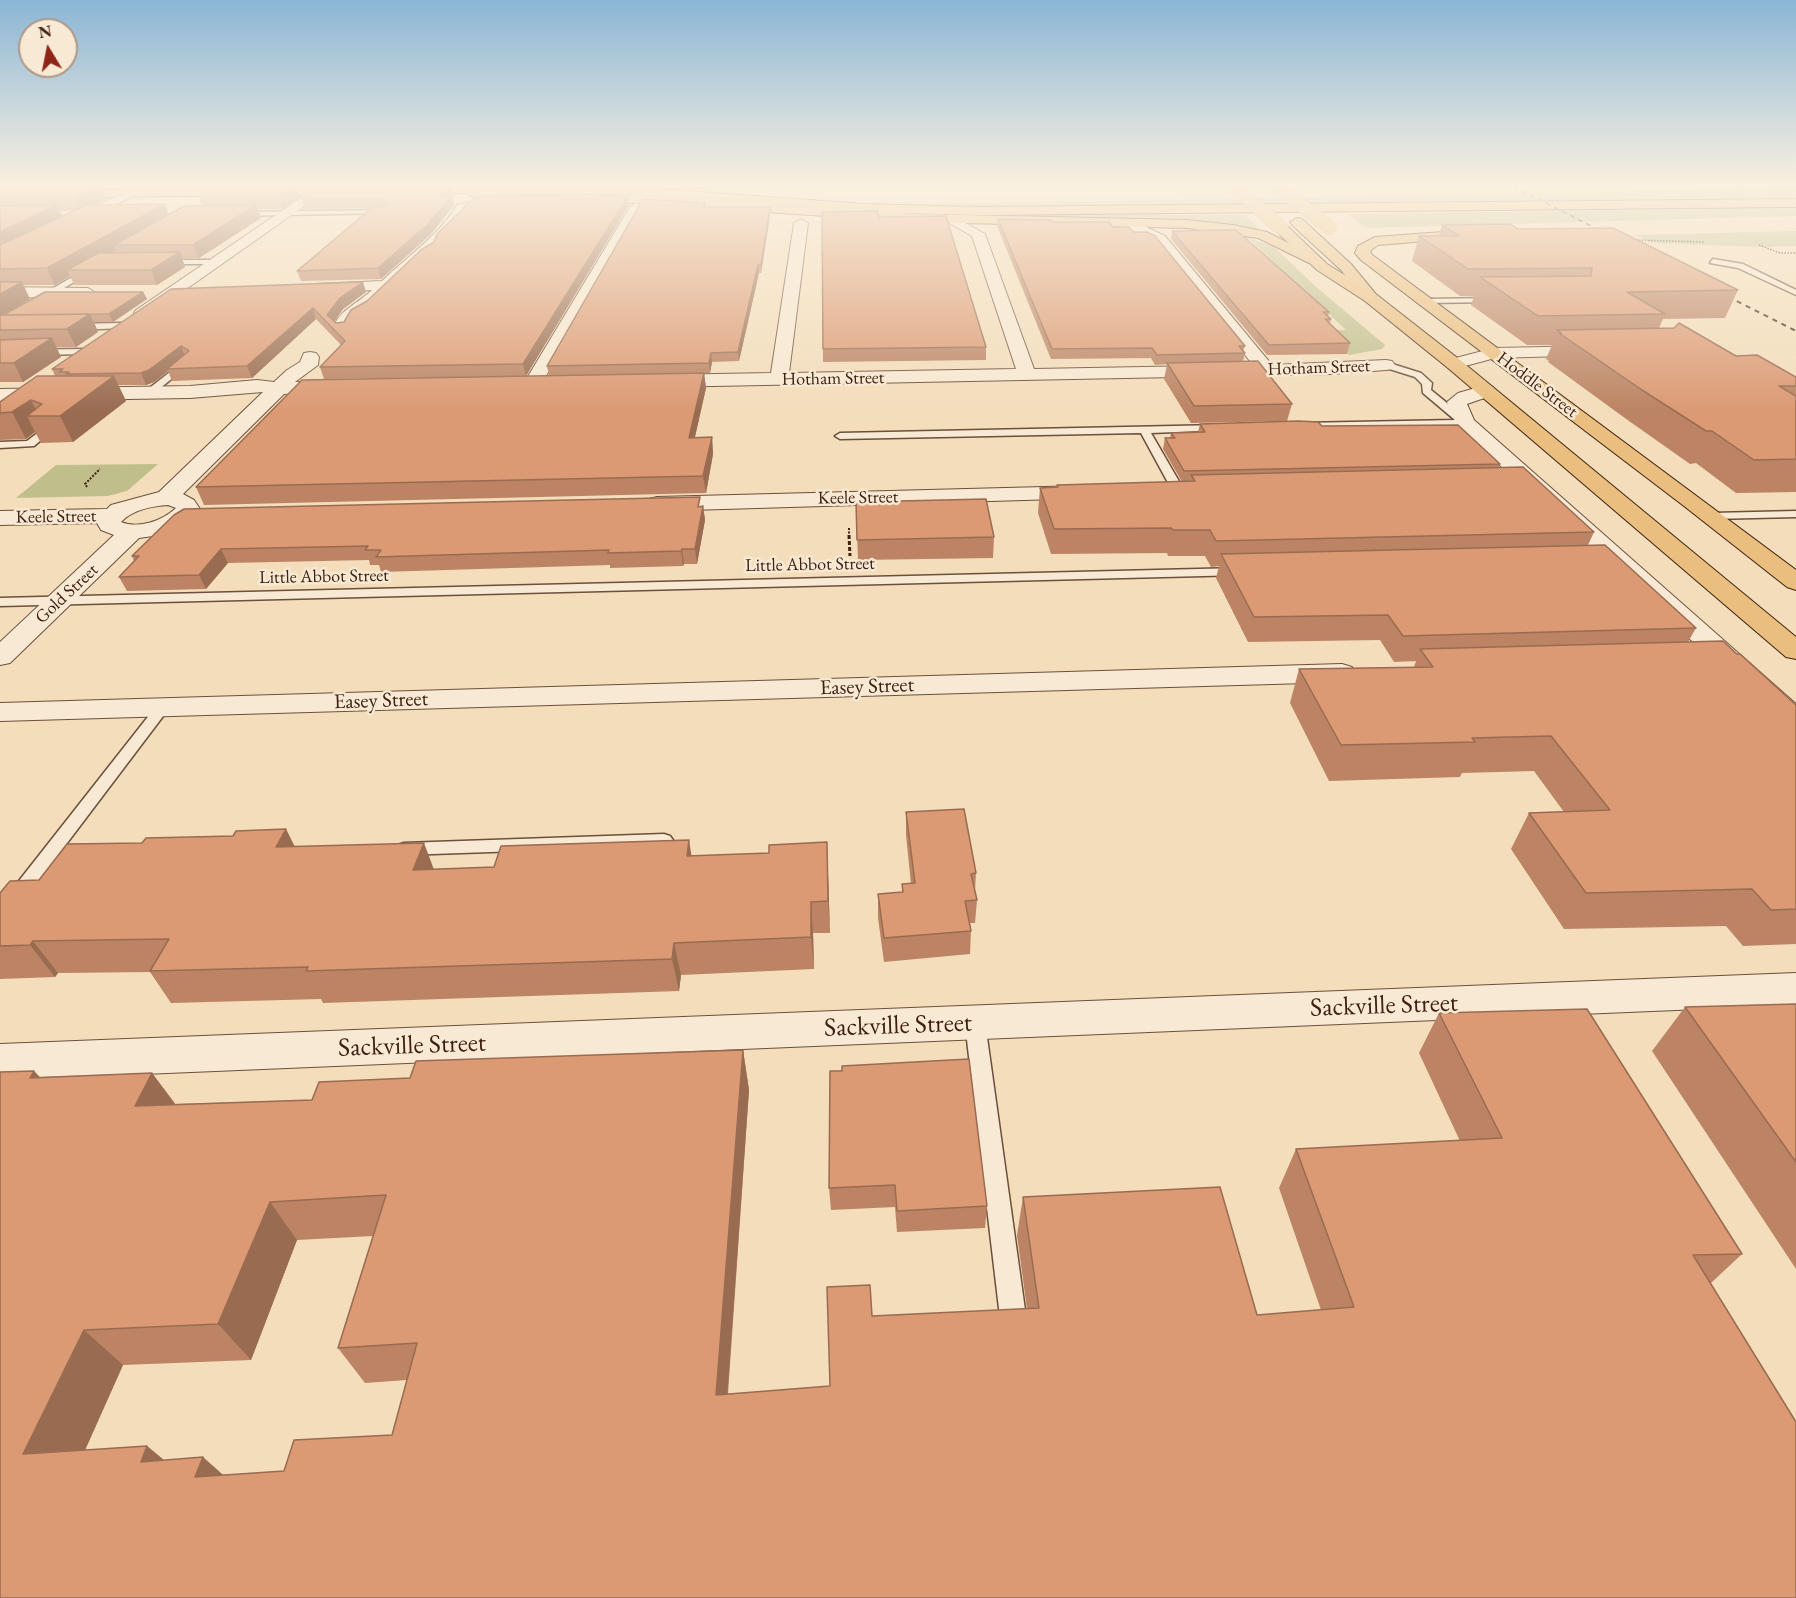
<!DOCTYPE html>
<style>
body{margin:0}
#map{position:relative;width:1796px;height:1598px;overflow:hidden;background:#f3ddbb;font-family:"EB Garamond",serif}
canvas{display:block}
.north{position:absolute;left:18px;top:18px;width:60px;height:60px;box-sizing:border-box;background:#f7e9d3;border:2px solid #ad9986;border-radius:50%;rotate:350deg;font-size:16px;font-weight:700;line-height:24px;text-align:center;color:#3e2112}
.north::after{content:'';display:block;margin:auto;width:21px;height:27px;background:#8f2418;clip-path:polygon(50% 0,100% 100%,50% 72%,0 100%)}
</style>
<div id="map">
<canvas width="1796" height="1598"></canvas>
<div class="north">N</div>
</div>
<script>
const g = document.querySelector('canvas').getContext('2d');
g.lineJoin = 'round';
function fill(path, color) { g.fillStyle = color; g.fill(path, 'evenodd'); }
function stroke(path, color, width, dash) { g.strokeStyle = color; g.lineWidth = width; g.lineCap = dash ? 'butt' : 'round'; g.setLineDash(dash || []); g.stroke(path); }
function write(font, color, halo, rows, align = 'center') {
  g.font = font + ' "EB Garamond",serif'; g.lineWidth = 5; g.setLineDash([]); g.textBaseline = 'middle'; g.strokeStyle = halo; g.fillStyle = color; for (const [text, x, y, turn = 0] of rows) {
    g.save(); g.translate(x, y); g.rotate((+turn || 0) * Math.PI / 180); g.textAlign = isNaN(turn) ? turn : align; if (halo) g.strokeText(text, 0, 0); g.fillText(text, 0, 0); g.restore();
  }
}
const green = new Path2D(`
 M1796,187V200L993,207L844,201L934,203L1174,200Z
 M527,191L611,193L916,214L1245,215L1259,229L911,216Z
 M1796,208V216L1370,228L1363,226L1347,214Z
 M1796,231V246L1761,247L1651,243L1636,235Z
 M1237,234L1274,247L1314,285L1385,345L1382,349L1349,355L1325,331L1346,330L1249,239H1192Z
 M158,464L127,491L108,496L16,498L56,465Z`);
const pathFar2 = new Path2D(`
 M1633,240L1704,242
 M1759,245L1780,253H1796`);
const pathFar1 = new Path2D(`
 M87,487L85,484L100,469
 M849,528V536`);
const path = new Path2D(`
 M849,535L850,556`);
const service = new Path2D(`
 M386,210L388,213L238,216L235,214L238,212Z
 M1713,259L1743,264L1796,290V295L1738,268L1710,263Z
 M161,260H218L222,262L218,264H158Z
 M88,268L95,270L43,300L36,298Z
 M1494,298L1498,300L1497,302L1426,303L1422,301L1426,299Z
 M121,323L125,326L124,328L76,330L72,327L76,324Z
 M86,349L87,351L83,354L0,356V350Z
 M184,361L191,363L153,394H147V390Z
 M1386,362L1421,373L1432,383L1431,390L1469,421V425L1297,428V424L1301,423L1455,420L1423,393L1422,384L1415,377L1383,367L1381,365Z
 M1221,425L1226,428L1225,430L1151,433L1184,490L1178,493L1172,490L1141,433L840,439L835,436L840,433Z
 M44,428L53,430L34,446L0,448V442L27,441Z
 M1796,511V517L1712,519L1706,516L1712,513Z
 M1240,568L1244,569L1246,572L1244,575L0,606V598Z
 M163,703L170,707L58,855L81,857L84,861L81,865L48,868L7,923L0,925V905L158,704Z
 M664,834L670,836L673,840L670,844L664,846L404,855L398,853L395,849L398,845L404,843Z
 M975,1015L982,1017L985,1023L1026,1317L1022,1326L1013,1330L1004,1326L1000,1317L965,1023L968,1017Z`);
const minor = new Path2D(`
 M317,187H323L327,190L148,316H136L134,313L136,310Z
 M475,200L479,201L481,204L467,210L464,217L438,242L435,250L422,258L369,310L353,319L347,331H335L333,327C342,308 356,305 372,290L320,292L315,290L312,287L315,284L382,281C406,258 440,234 457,205Z
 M636,203L642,207L542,383L540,387H526L524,383L630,207Z
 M952,215L985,234L1034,369L1253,365L1155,242L1124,226L1122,223L1129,219L1165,236L1272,365L1386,360L1392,361L1395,365L1392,369L1386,370L1331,374L661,387L654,385L652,381L654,377L661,375L771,373L794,223L801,219L808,223L789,373L1016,369L972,236L947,222L945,219L947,216Z
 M0,287L88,288L96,293L88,298L0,297Z
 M1593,346L1599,347L1602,351L1599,355L1495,358L1454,369L1448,368L1445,364L1448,360L1494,348Z
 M310,352L316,353L319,357L318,365L295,382L340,381L347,383L349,387L347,391L284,394L183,494L194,500L200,509L181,527L160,535L139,538L10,663L0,665V642L114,535L101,530L97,523L0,525V511L107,509L111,505L159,492L263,392L190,398L0,401V389L190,386L257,380L274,382L287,370L300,362L304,353ZM168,505L176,508C162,521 139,529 121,522C132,510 152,506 168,505Z
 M1486,385L1493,387L1495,391L1493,395L1467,404L1474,420L1796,704V729L1785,726L1458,427L1447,402L1458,393Z
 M1083,486L1091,488L1094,493L1091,498L657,511L649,509L646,504L649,499L657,497Z
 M1342,664L1352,667L1356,673L1352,679L1342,682L0,721V703Z
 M1796,973V1005L0,1080V1044Z`);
const tertiary = new Path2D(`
 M136,187H151L0,263V253Z`);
const primary = new Path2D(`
 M465,187H475L484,191L558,190L915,214L1187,220L1233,225L1267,232L1321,260L1314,264L1309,263L1258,238L1187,228L915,222L558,198L484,199L470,196L464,189Z
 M1297,218L1302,219L1351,264L1379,298L1377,301H1365L1341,270L1292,225L1290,222Z`);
const trunk = new Path2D(`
 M321,187H475L476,189L470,193L0,198V190Z
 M1281,224L1286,225L1327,264L1377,295L1460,360L1796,637V659L1786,657L1448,368L1365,301L1317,270L1276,231L1274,228Z
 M1366,253L1371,254L1796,570V590L1787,587L1684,506L1361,260L1359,257L1361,254Z`);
const motorway = new Path2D(`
 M465,187H631L864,204L979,207L1796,199V207L979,215L864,212L623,194L470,193L466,192Z
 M1483,229L1488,230L1490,233L1488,236L1378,245L1370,251L1373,257L1366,261L1361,260L1355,253L1358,246L1375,237Z`);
const railFar1 = new Path2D(`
 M1514,187L1609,235`);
const rail = new Path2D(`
 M1719,292L1796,331`);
const primaryBridge = new Path2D(`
 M1278,187L1330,228`);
const trunkBridge = new Path2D(`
 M1235,187L1281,228`);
const wall = new Path2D(`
 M0,187L106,199L95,205L165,204L169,215L202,206L199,197L213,188L300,197L282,209H258L261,218L199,258H182L185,267L157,285H74L70,276L55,285H23L30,299L3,315L143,292L147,299L113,322H94L98,332L76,347H56L61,357L23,382H0ZM60,211H72L62,216Z
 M643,187H713L712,191Z
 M453,195L454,205L431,234L381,279L301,281L297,271L372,208L304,209L302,199Z
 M705,203V207H770V215L761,273H759L739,361L712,362L710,373H704L706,388L695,437H712L713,454L706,493L204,505L196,487L549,376L547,366Z
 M629,205L526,376L324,379L320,367L341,345L316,319L252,378L172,381L168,371L154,382L146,385H118L126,401L73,442L41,443L35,432L26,439L0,440V402L55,376L52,369L366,292L343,309L335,321L336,323L344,322Z
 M879,217L986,347V360L823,362V349Z
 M998,219L1113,227L1133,232L1245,346L1243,351L1245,353L1243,361L1292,404L1287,421L1191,423L1164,379L1167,364L1155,365L1151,358L1051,359L997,226Z
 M1442,225L1518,229L1738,290L1725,318L1663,319L1659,328L1796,377V492L1736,493L1696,463L1690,464L1629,421L1548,362L1549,361L1546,359L1552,345H1527L1471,305L1474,296H1460L1412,261L1419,236H1439Z
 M1172,231L1329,312L1328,317L1331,319L1330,324L1350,343L1347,354L1267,355L1171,239Z
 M1200,424L1322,426L1500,464L1498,468L1594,532L1588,545L1696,628L1688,642L1737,654L1796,705V944L1743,946L1726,926L1564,929L1511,849L1529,813L1564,812L1534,771L1462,773L1460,777L1329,781L1290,703L1299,669L1414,667L1416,661L1394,662L1380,640L1248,642L1216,578L1219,566L1211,567L1205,556H1168L1167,553L1051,554L1038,513L1040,488H1057V485L1182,482L1163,449L1165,438H1170L1171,433L1198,432Z
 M856,502L994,537L993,558L858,560Z
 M703,506L705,520L697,564H684L683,566L610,568V565L381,572L379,565H370L369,560L228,563L206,589L127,591L119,577L134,561L132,556Z
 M906,812L976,873L975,891L977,900L975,923H970L971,931L970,954L884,962L878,918V894L902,892V884H911L906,835Z
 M286,829L294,847L434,869L494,867L692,856L828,874L830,933H813L814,969L681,975L679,991L323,1003L321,999L171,1003L150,972L58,973L55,977L0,979V893L39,880L142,843L233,836Z
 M1796,1004V1269L1652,1051L1685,1007Z
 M1439,1013L1742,1254L1711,1283L0,1598L34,1071L40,1077L152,1073L175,1104L312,1100L410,1078L743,1050L749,1090L728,1394L830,1386L872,1316L1027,1309L1017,1235L1023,1197L1257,1315L1321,1310L1279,1188L1296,1149L1460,1141L1419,1053ZM373,1236L338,1348L365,1383L407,1380L392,1435L284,1471L224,1475L164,1460L147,1446L85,1450L123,1365L251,1360L297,1240Z
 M830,1071L987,1206L985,1228L897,1232L895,1207L831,1210L829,1188Z`);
const shadedWall = new Path2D(`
 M96,187H101L106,199L82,211L75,197Z
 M292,187H297L300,197L282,209L278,196Z
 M451,187L454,205L431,234L381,279L378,268L440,196Z
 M628,196L629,205L526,376L523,364Z
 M165,204L170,218L114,245L116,250L80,270H67L70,276L55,285L47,268Z
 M57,205L64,220L0,250V232Z
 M256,205L261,218L199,258L193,245Z
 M770,207V215L761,273V265Z
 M180,252L185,267L157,285L151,270Z
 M758,265L759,273L739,361L738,352Z
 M22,282L30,299L0,316V294Z
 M363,282L366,292L343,309L331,326L327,315L340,298Z
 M143,292L147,299L113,322L109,314Z
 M313,308L316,319L252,378L247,366Z
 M90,314L98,332L76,347L67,329Z
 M52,338L61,357L23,382L14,363Z
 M181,346L186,358L167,369L168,371L154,382L146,385L141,373Z
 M711,353L712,362L710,373L709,363Z
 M704,373L706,388L691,454L689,438Z
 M114,376L126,401L73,442L60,416Z
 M31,400L39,416H27L35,432L26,439L12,412Z
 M712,437L713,454L706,493L703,476Z
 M703,506L705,520L697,564L695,549Z
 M221,549L228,563L206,589L199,575Z
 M682,549L684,564L683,566L681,551Z
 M286,829L302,861L276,847Z
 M689,840L694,872L687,856Z
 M827,842L828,874L830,933L828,901Z
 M424,843L436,875L413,870Z
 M811,902L813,933L814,969L811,937Z
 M33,941L58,973L55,977L30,945Z
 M674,943L681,975L679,991L672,959Z
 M743,1050L749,1090L725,1428L716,1395Z
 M34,1071L69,1111L30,1078Z
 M152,1073L182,1113L135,1106Z
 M270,1202L297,1240L251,1360L218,1324Z
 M84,1330L123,1365L69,1486L23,1454Z
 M147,1446L185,1478L141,1462Z
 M203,1457L239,1489L195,1477Z`);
const building = new Path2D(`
 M0,187H96L75,197L0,198Z
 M212,187H292L278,196L199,197L213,188Z
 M450,187L440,196H452L428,224L378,268L297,271L373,207H383L389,203L383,199H302L318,188Z
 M588,194L628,196L523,364L320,367L345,341L313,308L247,366L167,369L189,351L181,346L149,370L141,373L66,374L69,372H59L63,369H52L171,289L363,282L340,298L327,315L336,323L344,322L351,310L367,301L421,250L434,242L437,234L463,209L467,203L481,196Z
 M643,199L705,203L703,207H770L761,265H758L738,352L711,353L709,363L547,366Z
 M165,204L47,268L0,269V245L86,205Z
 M57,205L0,232V206Z
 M256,205L193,245H114L184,206Z
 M878,211L879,217L946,216L986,347L823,349L822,212Z
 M998,219L1050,220L1052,222H1109L1113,227H1129L1133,232H1147L1155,236L1245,346H1239L1245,353L1157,355L1152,348L1052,349Z
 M1510,224L1518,229L1613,228L1738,290L1627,292L1665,314L1538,316L1480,277L1591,276L1592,268L1468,269L1419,236H1459L1442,225Z
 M1236,230L1329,312H1323L1331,319H1325L1350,343L1269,345L1172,231Z
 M180,252L151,270H67L98,253Z
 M0,282H22L0,294Z
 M45,292H143L109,314L3,315Z
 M90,314L67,329L0,330V315Z
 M1679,323L1736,356L1757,355L1796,377V386H1779L1796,396V459L1754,460L1712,431H1706L1642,390L1559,333H1561L1557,330L1674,328Z
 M52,338L14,363H0V340Z
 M1258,361L1292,404L1194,406L1167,363Z
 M704,373L689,438L712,437L703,476L196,487L302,380Z
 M37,376H114L60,416H27L42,404L31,400L12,412L0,413V402Z
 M1298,421L1318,422L1322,426L1458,425L1500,464L1184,471L1165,438H1175L1171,433L1205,432L1200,424Z
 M1523,467L1594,532L1216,541L1210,530H1173L1171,528L1054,529L1040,488L1058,487L1057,485L1195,481L1191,475Z
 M700,497L698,507L703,506L695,549H682L681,551L608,553L609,550L376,557L381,550H365L368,546L221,549L199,575L119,577L139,556H132L174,515L184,509Z
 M986,499L994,537L857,540L856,502Z
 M1605,545L1696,628L1403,636L1388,615L1254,617L1221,554Z
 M1723,641L1737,654H1740L1796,705V909L1771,910L1752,889L1586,893L1529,813L1610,810L1551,736L1472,738L1475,742L1341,745L1299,669L1433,667L1420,649Z
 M964,809L976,873L971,874L977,900L965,901L971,931L884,938L878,894L903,892L902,884L915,883L906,812Z
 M286,829L276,847L424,843L413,870L494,867L501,846L689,840L687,856L769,853V845L827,842L828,901L811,902V937L674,943L672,959L306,971L308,967L150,971L169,939L33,941L30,945L0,946V893L10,881L39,880L67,844L142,843L146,838L233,836L236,831Z
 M1796,1004V1162L1685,1007Z
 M1587,1009L1742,1254L1693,1255L1796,1422V1598H0V1072L34,1071L30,1078L152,1073L135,1106L312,1100L319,1082L410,1078L416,1061L743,1050L716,1395L830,1386L827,1287L870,1285L872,1316L1039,1308L1023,1197L1220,1187L1257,1315L1354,1307L1296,1149L1502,1138L1439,1013ZM386,1195L338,1348L417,1343L392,1435L294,1440L284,1471L195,1477L203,1457L141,1462L147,1446L23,1454L84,1330L218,1324L270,1202Z
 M969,1059L987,1206L897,1211L895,1185L829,1188L830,1071H842V1066Z`);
const farStreetnames = [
 ["Hotham Street",1319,368,-2],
 ["Hotham Street",833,379,-1],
 ["Hoddle Street",1537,385,37],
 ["Keele Street",858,498,-1],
 ["Keele Street",56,517,-1],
 ["Little Abbot Street",810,565,-1],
 ["Little Abbot Street",324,577,-1],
 ["Gold Street",67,594,-43]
];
const streetNames = [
 ["Easey Street",867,687,-2],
 ["Easey Street",381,701,-2]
];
const nearStreetnames = [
 ["Sackville Street",1384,1006,-2],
 ["Sackville Street",898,1026,-2],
 ["Sackville Street",412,1046,-2]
];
fill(green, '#c0bf8c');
stroke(service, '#6b503c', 3);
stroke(minor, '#6b503c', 2);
stroke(tertiary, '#6b503c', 2);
stroke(primary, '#3e2112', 2);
stroke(trunk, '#3e2112', 2);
stroke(motorway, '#3e2112', 2);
stroke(pathFar2, '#3e2112', 1.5, [1.5, 1.5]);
stroke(pathFar1, '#3e2112', 2, [2, 1.5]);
stroke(path, '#3e2112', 3, [4, 2]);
fill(service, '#f7e9d3');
fill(minor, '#f7e9d3');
fill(tertiary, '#f7e9d3');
fill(primary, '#eabe7e');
fill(trunk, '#eabe7e');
fill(motorway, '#eabe7e');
stroke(railFar1, '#3e2112', 1.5, [4.5, 4.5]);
stroke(rail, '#3e2112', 2, [5, 5]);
stroke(primaryBridge, '#3e2112', 14, []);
stroke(trunkBridge, '#3e2112', 14, []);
stroke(primaryBridge, '#eabe7e', 14);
stroke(trunkBridge, '#eabe7e', 14);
fill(wall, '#bc8464');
fill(shadedWall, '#996c51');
fill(building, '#db9a74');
stroke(building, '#996c51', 1.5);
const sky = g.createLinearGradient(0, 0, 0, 411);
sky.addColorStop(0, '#8bb6d6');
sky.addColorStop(0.45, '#faf0e0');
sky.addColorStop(1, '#faf0e000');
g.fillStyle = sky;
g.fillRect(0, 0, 1796, 411);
write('18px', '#3e2112', '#f7e9d3', farStreetnames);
write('21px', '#3e2112', '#f7e9d3', streetNames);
write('26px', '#3e2112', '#f7e9d3', nearStreetnames);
</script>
